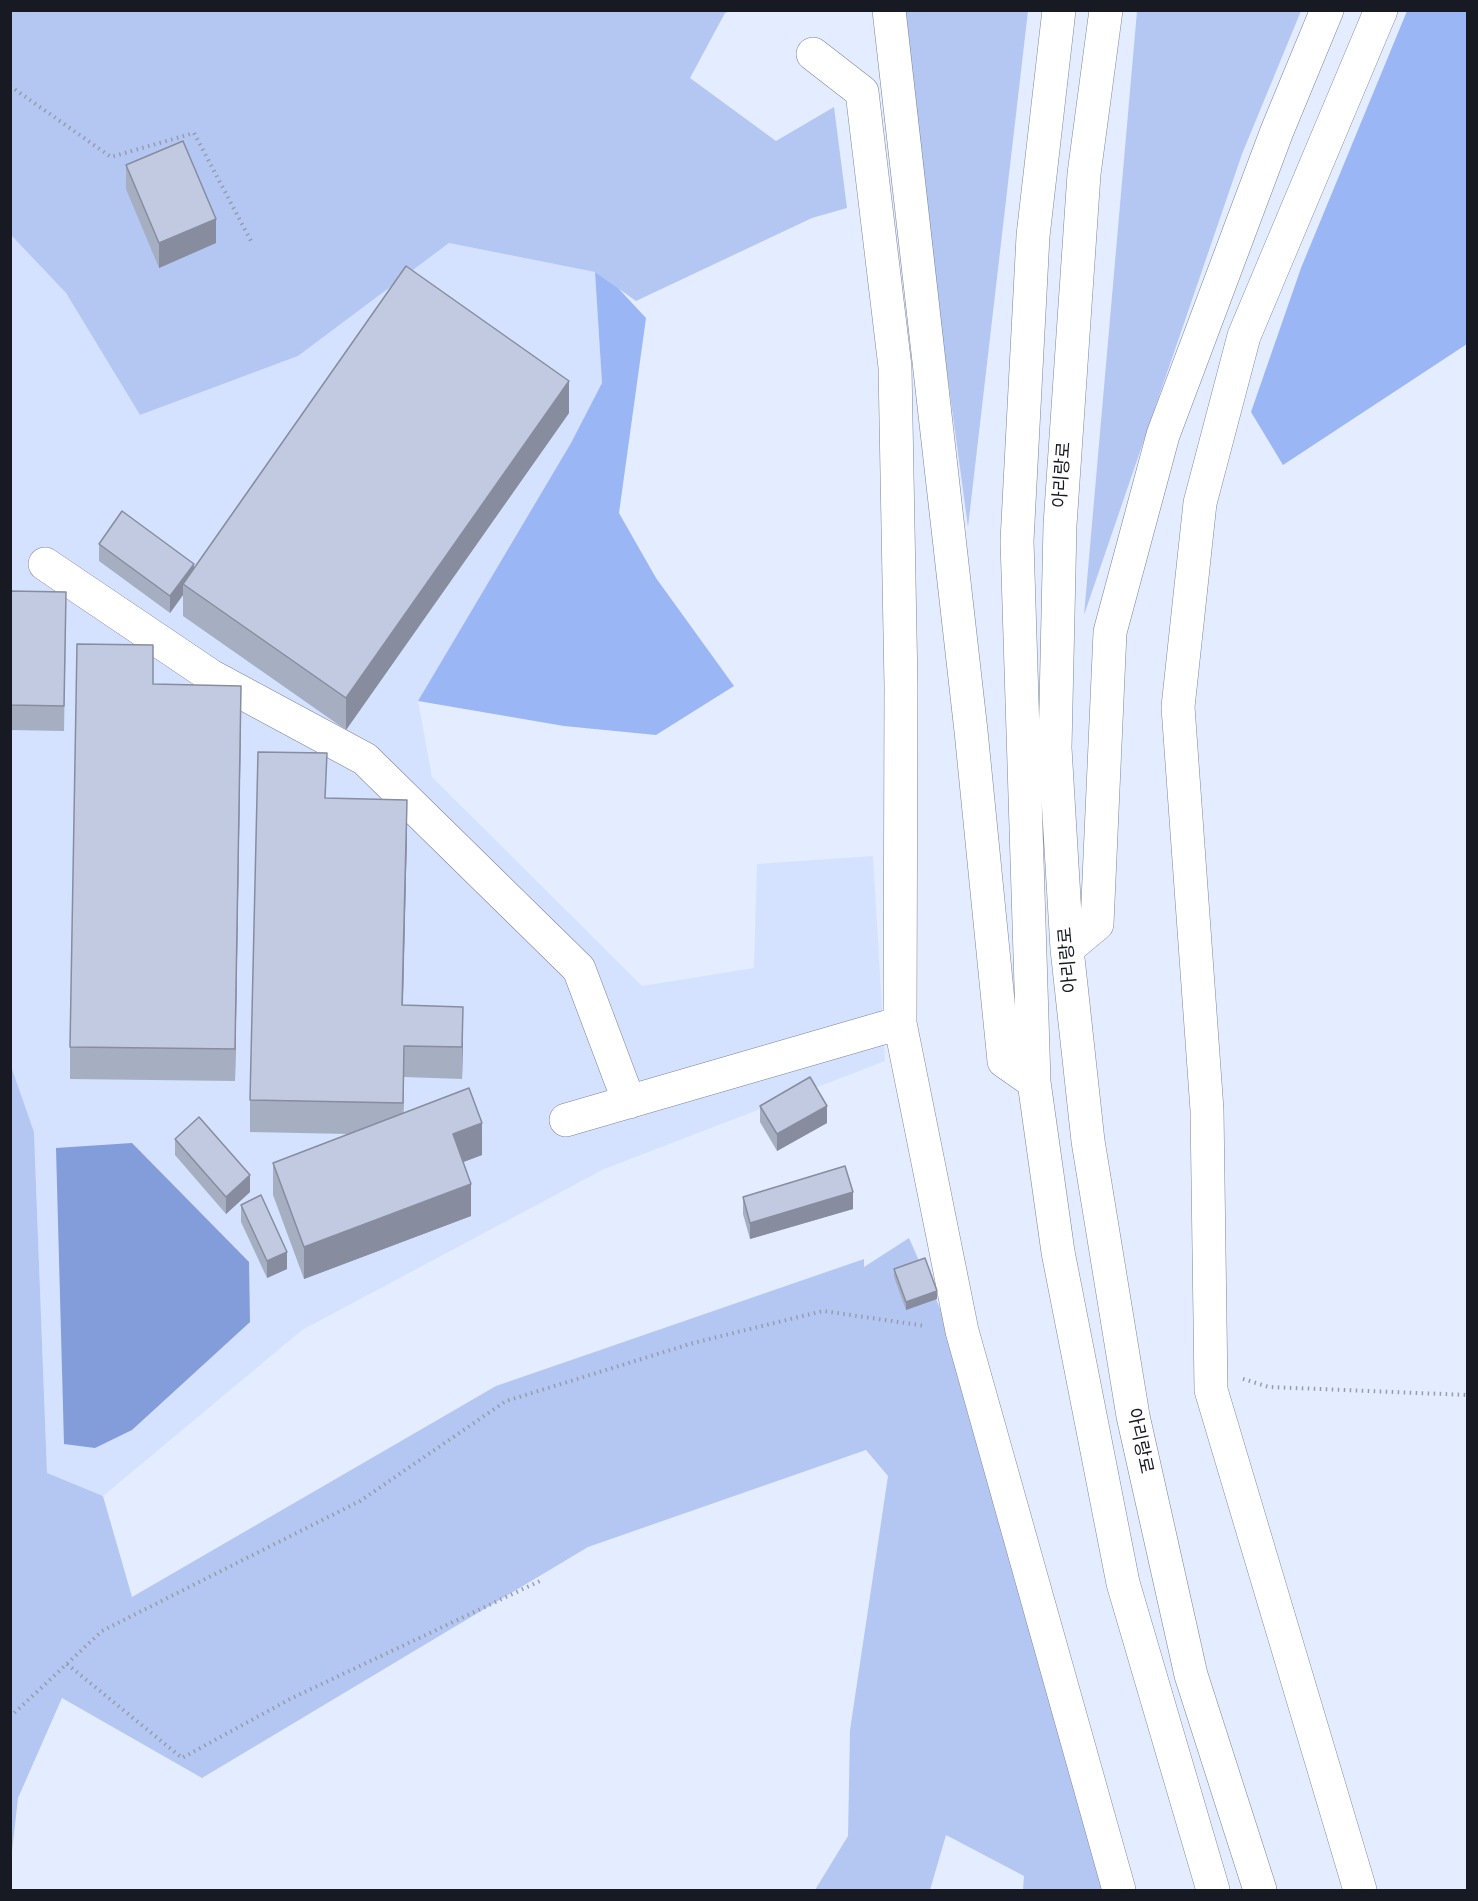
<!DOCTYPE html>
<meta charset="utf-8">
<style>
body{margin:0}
#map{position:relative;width:1478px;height:1901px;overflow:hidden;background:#e4ecff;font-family:Roboto,sans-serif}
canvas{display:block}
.frame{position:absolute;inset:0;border:12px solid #171a22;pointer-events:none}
</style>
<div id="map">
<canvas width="1478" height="1901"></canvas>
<div class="frame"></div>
</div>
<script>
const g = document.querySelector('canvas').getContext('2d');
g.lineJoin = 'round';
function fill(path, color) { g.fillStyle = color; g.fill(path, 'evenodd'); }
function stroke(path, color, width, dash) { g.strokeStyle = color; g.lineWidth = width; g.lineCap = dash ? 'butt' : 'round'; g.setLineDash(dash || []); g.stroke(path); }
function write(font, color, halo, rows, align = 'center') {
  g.font = font + ' Roboto,"Noto Sans KR",sans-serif'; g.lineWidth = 4.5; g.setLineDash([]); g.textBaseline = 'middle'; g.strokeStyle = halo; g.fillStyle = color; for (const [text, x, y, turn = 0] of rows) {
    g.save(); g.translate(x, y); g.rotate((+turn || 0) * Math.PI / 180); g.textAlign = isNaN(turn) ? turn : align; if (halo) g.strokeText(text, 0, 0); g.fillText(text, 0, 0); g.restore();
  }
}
const built = new Path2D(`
 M11,235L66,293L140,415L298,356L449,243L595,272L602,383L571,443L418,701L432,777L642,986L754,968L757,864L873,856L885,1061L604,1169L302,1330L103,1496L47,1474L34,1132L11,1066Z`);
const green = new Path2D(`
 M11,10L731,11L725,13L690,78L776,141L834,107L847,208L812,218L636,301L595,272L449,243L298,356L140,415L66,293L11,235Z
 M898,11H1028L968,527Z
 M1137,11H1301L1242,154L1084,615Z
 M11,1066L34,1132L47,1473L103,1496L132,1597L496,1386L864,1259V1267L909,1238L954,1340L1113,1890H1023L1024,1876L946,1835L930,1890H815L848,1836L850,1730L888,1476L866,1450L588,1547L202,1778L62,1698L18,1798L11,1860Z`);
const forest = new Path2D(`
 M1407,11H1467V344L1283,465L1251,412L1301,268Z
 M595,272L618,288L646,318L619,513L656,578L734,686L656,735L564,726L418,701L571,443L602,383Z`);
const water = new Path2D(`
 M132,1143L249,1262L250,1322L132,1430L95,1448L64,1444L56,1148Z`);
const path = new Path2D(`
 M10,86L111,157L194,133L252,243
 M1243,1379L1269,1387L1468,1395
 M67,1664L182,1758L290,1699L542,1580
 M10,1717L102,1631L360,1501L506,1401L693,1343L823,1311L926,1326`);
const minor = new Path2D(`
 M813,54L862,92L895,367L901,686L900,1023L962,1331L1119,1890
 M45,564L211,676L365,759L579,969L629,1102
 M566,1120L900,1023
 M1360,1890L1211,1390L1207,1110L1178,707L1200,503L1244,336L1381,10`);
const highway = new Path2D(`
 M889,10L971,731L1004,1061L1034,1082
 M1059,10L1033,236L1017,541L1034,1082L1058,1252L1123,1583L1213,1890
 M1106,10L1084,174L1060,525L1055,748L1067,949L1088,1141L1133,1416L1191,1675L1260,1890
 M1067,949L1097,924L1110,632L1163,435L1277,131L1327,10`);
const wall = new Path2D(`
 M126,165L216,243L159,268L126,189Z
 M569,413L346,730L183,616V595L170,613L99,561V544L194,569Z
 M10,591L66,617L64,731L10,730Z
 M153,684L241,718L235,1081L70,1079V1047Z
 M326,798L407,832L403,1006L463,1039L462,1079L404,1077L403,1113L482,1155L463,1162L471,1216L304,1279L273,1195V1163L349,1134L250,1132V1100Z
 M760,1106L827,1123L777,1151L760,1122Z
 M175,1139L250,1192L226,1214L175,1155Z
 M743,1197L853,1209L750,1239L743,1214Z
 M241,1205L287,1269L267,1278L241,1222Z
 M894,1269L937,1299L906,1310L894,1277Z`);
const shadedWall = new Path2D(`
 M216,219V243L159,268V243Z
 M569,381V413L346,730V698Z
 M194,564V581L183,584V595L170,613V596Z
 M241,686V718L235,1081V1049Z
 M407,800V832L402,1037V1005Z
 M463,1007V1039L462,1079V1047Z
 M404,1046V1077L403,1135V1103Z
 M827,1106V1123L777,1151V1134Z
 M482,1123V1155L453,1166V1134Z
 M250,1175V1192L226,1214V1197Z
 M471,1184V1216L304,1279V1247Z
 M853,1192V1209L750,1239V1223Z
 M287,1252V1269L267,1278V1261Z
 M937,1291V1299L906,1310V1302Z`);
const building = new Path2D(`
 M183,141L216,219L159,243L126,165Z
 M406,266L569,381L346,698L183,584Z
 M122,511L194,564L170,596L99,544Z
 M10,591L66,592L64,706L10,705Z
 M77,644L153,645V684L241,686L235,1049L70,1047Z
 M258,752L327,753L325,798L407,800L402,1005L463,1007L462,1047L404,1046L403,1103L250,1100Z
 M810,1077L827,1106L777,1134L760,1106Z
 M469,1088L482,1123L453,1134L471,1184L304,1247L273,1163Z
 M199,1117L250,1175L226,1197L175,1139Z
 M845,1166L853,1192L750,1223L743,1197Z
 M261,1195L287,1252L267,1261L241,1205Z
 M925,1258L937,1291L906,1302L894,1269Z`);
const streetNames = [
 ["아리랑로",1063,475,-86],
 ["아리랑로",1069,960,-95],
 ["아리랑로",1139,1441,78]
];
fill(built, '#d4e1ff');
fill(green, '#b4c7f3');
fill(forest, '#9bb6f5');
fill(water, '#839dda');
stroke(minor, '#7c859a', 34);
stroke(highway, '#7c859a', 34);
stroke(path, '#969caa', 4, [1.5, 4.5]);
stroke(minor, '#fff', 33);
stroke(highway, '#fff', 33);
fill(wall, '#a6aec2');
fill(shadedWall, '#878d9e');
fill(building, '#c1cae1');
stroke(building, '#878d9e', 1.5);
write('18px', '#171a22', '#fff', streetNames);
</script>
